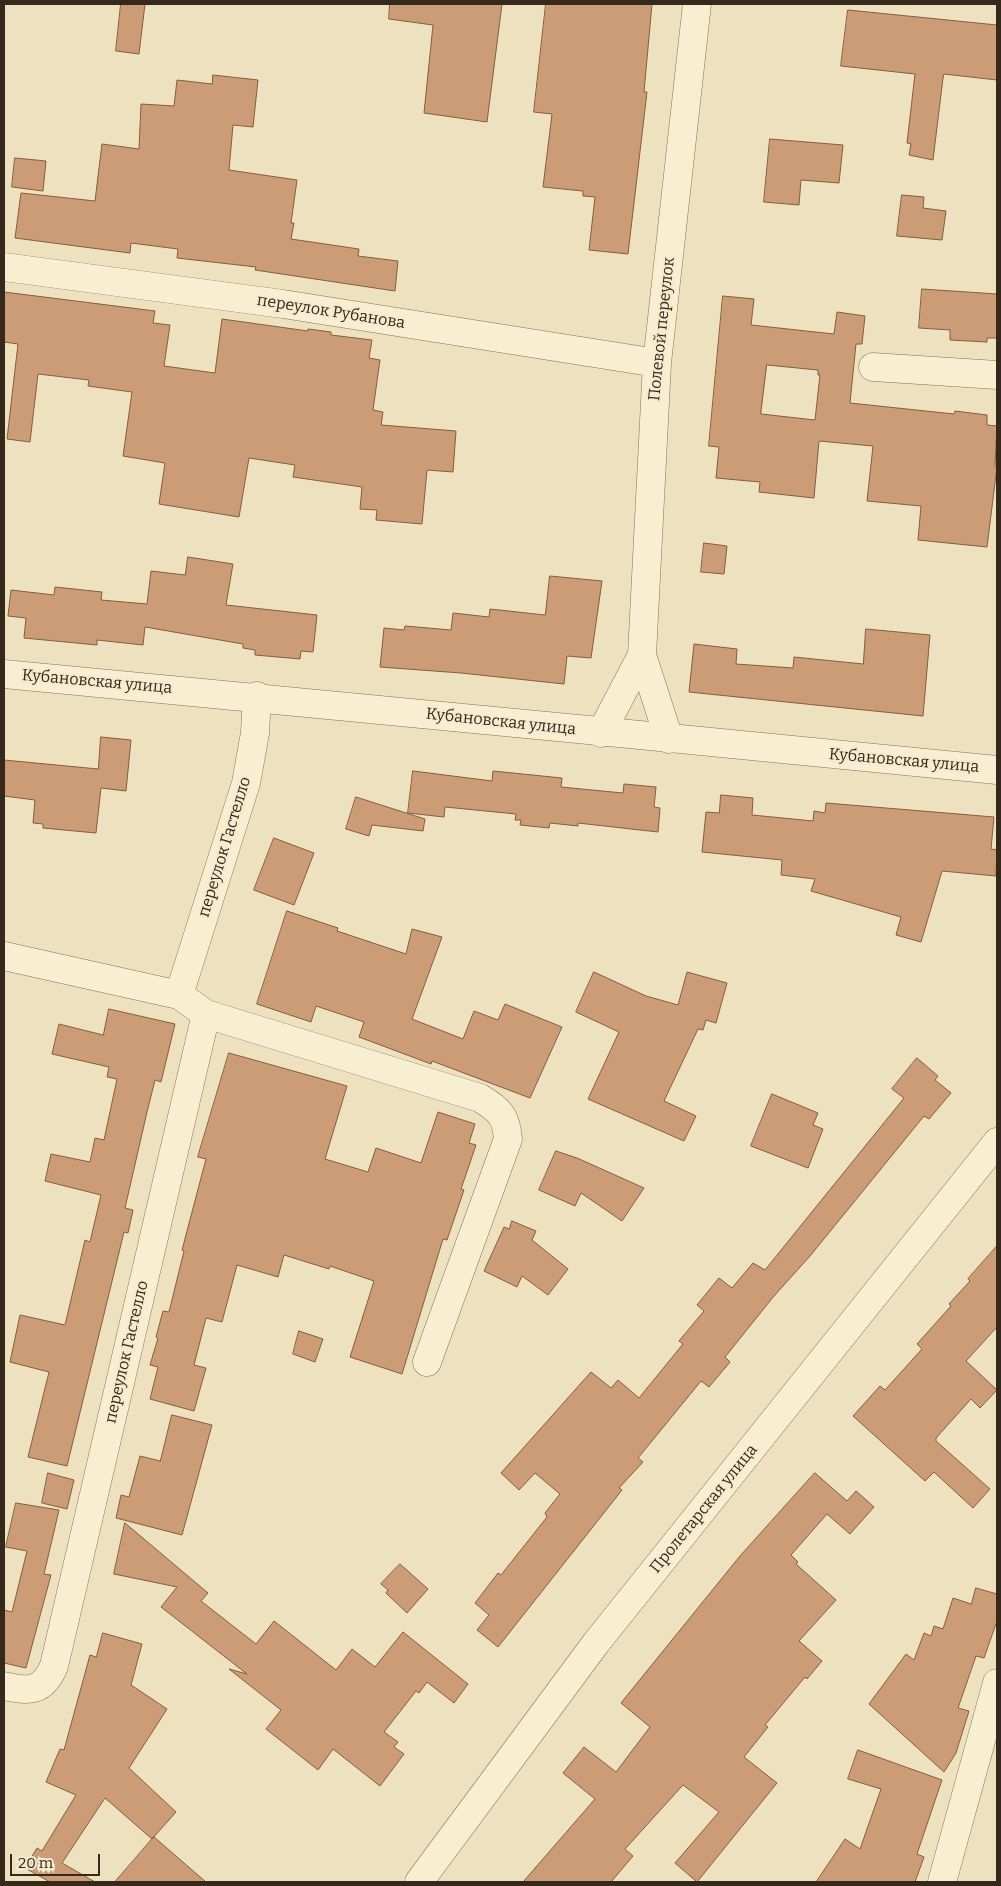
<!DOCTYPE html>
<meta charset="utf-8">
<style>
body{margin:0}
#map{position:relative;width:1001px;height:1886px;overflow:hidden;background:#ede1bf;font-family:Bitter,serif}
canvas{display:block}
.frame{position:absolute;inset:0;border:5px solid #35291c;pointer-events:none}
.scale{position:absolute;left:10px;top:1854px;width:90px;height:22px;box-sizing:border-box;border:2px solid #35291c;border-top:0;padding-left:6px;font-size:15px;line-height:18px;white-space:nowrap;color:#35291c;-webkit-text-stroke:4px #f5ebcf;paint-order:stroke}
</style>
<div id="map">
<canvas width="1001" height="1886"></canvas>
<div class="frame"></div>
<div class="scale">20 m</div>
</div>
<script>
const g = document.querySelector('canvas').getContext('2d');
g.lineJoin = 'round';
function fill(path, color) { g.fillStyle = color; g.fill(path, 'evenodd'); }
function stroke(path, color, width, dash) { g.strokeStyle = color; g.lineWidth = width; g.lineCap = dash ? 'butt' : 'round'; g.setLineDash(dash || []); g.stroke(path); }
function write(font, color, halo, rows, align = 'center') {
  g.font = font + ' Bitter,serif'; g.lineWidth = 4.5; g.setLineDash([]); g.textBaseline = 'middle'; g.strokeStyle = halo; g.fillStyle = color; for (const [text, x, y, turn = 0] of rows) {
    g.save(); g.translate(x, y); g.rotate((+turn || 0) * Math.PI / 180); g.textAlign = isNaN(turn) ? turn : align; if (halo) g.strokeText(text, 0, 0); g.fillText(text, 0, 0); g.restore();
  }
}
const building = new Path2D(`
 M121,4H145L139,54L116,51Z
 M390,4H502L487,122L424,113L433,25L389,19Z
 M546,4H652L644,92H647L628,254L589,250L595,197L583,196V191L543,187L552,114L534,112Z
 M848,10L997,25V80L944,74L943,78L933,160L909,155L911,144L907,143L915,74L841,66Z
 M213,75L258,80L253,127L233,125L229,170L297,180L291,223H294L291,239L359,249L358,256L398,261L395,291L255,270L256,267L177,258L178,249L131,243L130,253L15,238L21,193L95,201L102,144L139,149L141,104L174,106L177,80L212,84Z
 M770,139L843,145L839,183L801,180L799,205L764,202Z
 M15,158L46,161L43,191L12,187Z
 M902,195L924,197L923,208L946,211L942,240L897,236Z
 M922,289L997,294V338H987V342L950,340V330L919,328Z
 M4,292L155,311L153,323L170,325L164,366L215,373L222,319L308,331V329L331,332V335L372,340L369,358L380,360L373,410L383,412L381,425L456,431L453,472L427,470L422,524L376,520L377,510L360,509L362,487L293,477L295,465L249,458L239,517L159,504L165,463L123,456L132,392L88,386L89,380L38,374L30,442L7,439L18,344L4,342Z
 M723,296L754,299L751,325L834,334L837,312L865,316L862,344H856L850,403L954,414L955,411L987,415V425L997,426L995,466L997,467L987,547L918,540L921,506L867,501L873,446L819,441L814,498L759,492L760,482L716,478L719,447L709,446ZM767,365L818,370V375H820L815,420L761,414Z
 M704,543L727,546L724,574L701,572Z
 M188,557L233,564L226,605L317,615L313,652L301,651L300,659L255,655V650L243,648V644L145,627L143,645L97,640V645L24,638L26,618L8,616L11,590L54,595L55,587L102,592L101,600L147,604L151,571L185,575Z
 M550,576L602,581L591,658L567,656L564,684L461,673L380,667L384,628L404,630L405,626L451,630L453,613L489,617L490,609L545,615Z
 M866,629L930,635L923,716L689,692L694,644L737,649L736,664L793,668L794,657L863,664Z
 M101,737L131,740L126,791L101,788L96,833L43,828V824L33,823L35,800L4,796V760L98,769Z
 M413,771L492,781L493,771L562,778L561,787L623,793L624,784L656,787L654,807L660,808L658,832L578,823V826L550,823L549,828L520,825L521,820H515L516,814L445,807L444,817L408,813Z
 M721,795L753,798L752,815L813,821L814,811L825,813L826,803L994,817L991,849L997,850L996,876L942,871L921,942L896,935L901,917L811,891L815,879L781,875L782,860L702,852L706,812L719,813Z
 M356,797L425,819L423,831L372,825L369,836L346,829Z
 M274,838L314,853L294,905L254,890Z
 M287,911L338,928L337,931L406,954L412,929L442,937L412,1019L463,1039L474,1011L498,1020L505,1004L562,1027L530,1098L432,1061L431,1064L359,1037L364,1022L316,1006L311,1022L257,1004Z
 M594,972L646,996L678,1005L687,972L727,983L716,1023L706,1020L703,1030L698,1029L664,1101L696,1116L684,1141L588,1099L619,1032L576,1012Z
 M109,1009L175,1024L161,1082L155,1080L147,1112L125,1208L133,1210L128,1233L124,1232L67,1466L28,1457L49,1372L10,1362L20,1315L65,1325L85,1240L90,1242L101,1195L45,1181L51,1154L90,1162L95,1138L104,1140L117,1079L107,1077L109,1067L52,1054L59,1024L103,1035Z
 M229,1053L347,1086L325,1159L368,1172L376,1148L421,1163L438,1112L475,1124L469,1143L476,1145L461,1189L464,1190L447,1240L443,1239L402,1374L350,1357L374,1281L330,1266L329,1269L284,1255L278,1277L237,1265L222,1322L206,1318L194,1365L206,1368L194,1411L150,1399L158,1367L150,1365L158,1338L156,1337L163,1311L169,1312L184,1251L182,1250L206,1159L198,1157Z
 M917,1058L938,1076L935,1080L951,1093L929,1119L924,1116L810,1256L774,1296L725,1357L730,1362L709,1387L701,1381L638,1458L643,1462L619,1488L622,1490L498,1647L477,1630L489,1615L475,1603L498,1573L501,1575L547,1517L545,1513L560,1494L535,1473L519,1490L501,1473L591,1372L611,1388L618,1380L639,1398L683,1344L679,1341L704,1311L697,1305L719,1278L732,1288L753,1263L765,1270L904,1098L892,1089Z
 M772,1094L818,1113L813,1125L823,1129L808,1168L751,1146Z
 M556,1151L577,1158L644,1188L622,1221L581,1193L575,1206L539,1190Z
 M512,1221L536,1231L532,1240L568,1269L548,1295L522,1276L517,1287L484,1271L504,1227L509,1229Z
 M997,1246V1327L966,1361L997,1390L980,1408L971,1399L936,1438V1441L990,1489L973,1508L934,1472L925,1481L853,1416L880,1386L885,1390L922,1349L917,1344L951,1306L949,1304L970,1281L968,1279Z
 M299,1331L323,1339L315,1362L293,1354Z
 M172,1415L212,1425L182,1535L116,1518L121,1495L129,1497L140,1456L160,1461Z
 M48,1473L74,1480L67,1509L42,1503Z
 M815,1473L847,1501L856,1491L874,1507L850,1534L827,1514L791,1555L798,1562L796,1564L836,1600L799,1641L822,1661L807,1679L805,1677L765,1725L768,1727L744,1757L777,1783L697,1882L675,1863L719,1812L683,1785L625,1849L633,1856L611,1882H523L595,1799L563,1773L584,1747L616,1772L650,1727L621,1703L740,1556Z
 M16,1503L59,1510L44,1574L51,1575L26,1668L4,1663V1610L12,1612L27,1551L6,1547Z
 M125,1523L208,1593L201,1601L256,1644L274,1621L336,1670L352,1649L375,1667L403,1632L468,1684L454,1703L427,1682L419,1693L416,1691L384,1732L398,1742L394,1747L404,1754L380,1786L333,1749L318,1770L266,1729L281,1710L229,1669L247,1674L161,1607L177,1587L114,1574Z
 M400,1564L428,1589L407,1613L386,1593L388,1590L381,1584Z
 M976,1588L997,1594V1621L984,1658L976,1656L958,1708L969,1711L956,1753L944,1772L869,1704L906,1654L914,1660L924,1633L931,1636L934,1626L943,1629L953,1598L971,1604Z
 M103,1633L142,1644L131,1685L167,1709L129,1768L176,1812L152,1839L105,1798L62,1863L95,1882H50L25,1868L37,1848L42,1851L76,1795L46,1782L60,1749L64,1750L90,1655L96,1657Z
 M858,1750L942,1780L917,1854L924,1857L915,1882H816L845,1839L860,1849L881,1789L848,1779Z
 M154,1837L206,1882H115Z`);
const minor = new Path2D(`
 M4,267L283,304L657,363
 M873,367L997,375
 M642,655L669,739
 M601,733L642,655L657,363L697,4
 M4,956L179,995L206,1014L480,1098C500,1110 506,1116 508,1139L427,1362
 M179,995L246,783L255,733L257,696
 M4,1686C29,1692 43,1692 54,1666L206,1014
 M419,1882L596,1643L997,1142
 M942,1882L997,1683`);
const tertiary = new Path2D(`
 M4,674C335,703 666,739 997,770`);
const streetNames = [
 ["переулок Рубанова",331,312,9],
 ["Полевой переулок",662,329,-84],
 ["Кубановская улица",97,682,5],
 ["Кубановская улица",501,722,6],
 ["Кубановская улица",904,761,5],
 ["переулок Гастелло",225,847,-73],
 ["переулок Гастелло",127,1352,-77],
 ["Пролетарская улица",704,1509,-51]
];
fill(building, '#cb9c75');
stroke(building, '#855d3e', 1);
stroke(minor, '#867258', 29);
stroke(tertiary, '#867258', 29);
stroke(minor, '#f8eed2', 28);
stroke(tertiary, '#f8eed2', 28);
write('16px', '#35291c', '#f5ebcf', streetNames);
</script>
